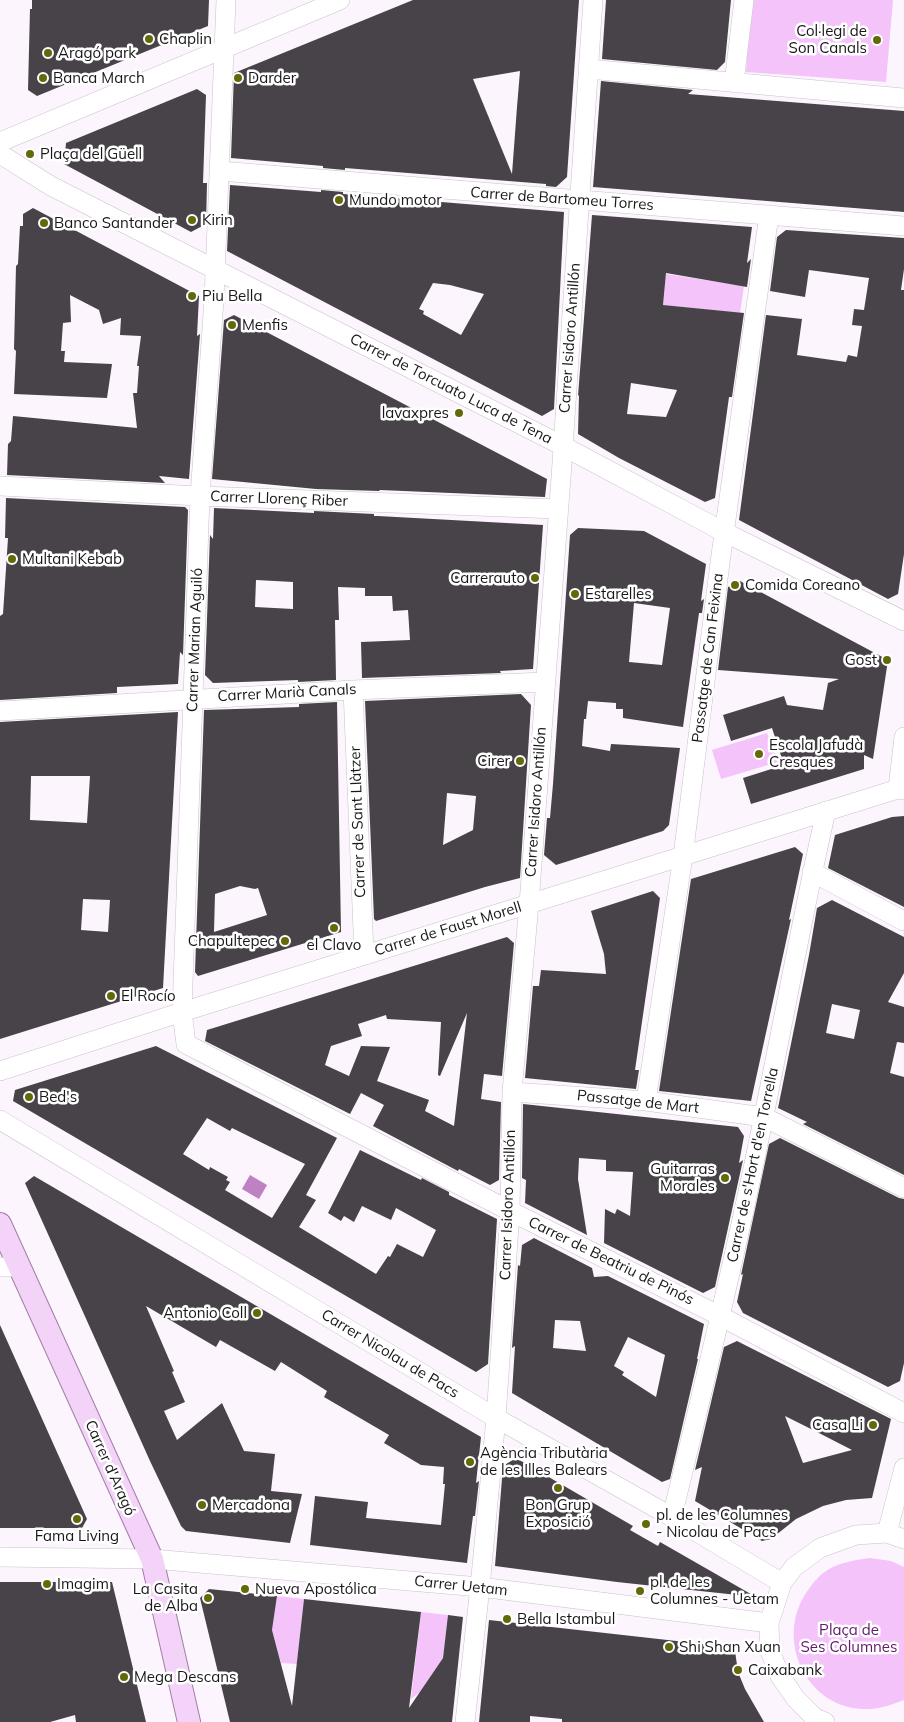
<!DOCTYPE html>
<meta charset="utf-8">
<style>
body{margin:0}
canvas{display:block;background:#fcf5fd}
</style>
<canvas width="904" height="1722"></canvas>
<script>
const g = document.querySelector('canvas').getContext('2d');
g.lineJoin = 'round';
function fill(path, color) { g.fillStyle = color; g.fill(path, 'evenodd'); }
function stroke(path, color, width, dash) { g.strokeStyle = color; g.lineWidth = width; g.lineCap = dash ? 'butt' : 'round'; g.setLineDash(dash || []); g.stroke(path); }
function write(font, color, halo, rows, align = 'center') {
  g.font = font + ' Mulish,sans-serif'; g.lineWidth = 5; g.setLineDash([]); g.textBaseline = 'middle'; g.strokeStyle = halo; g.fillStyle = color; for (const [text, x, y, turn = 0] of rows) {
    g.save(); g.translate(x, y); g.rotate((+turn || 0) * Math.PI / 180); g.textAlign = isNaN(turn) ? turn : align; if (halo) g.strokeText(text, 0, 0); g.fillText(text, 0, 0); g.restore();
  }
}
const green = new Path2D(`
 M751,0H893L886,82L746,72Z
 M666,274L744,286L740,313L663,305Z
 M767,733L778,762L721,779L712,750Z
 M870,1558L891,1561L904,1567V1700C891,1705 878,1710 863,1709C806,1707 775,1640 806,1593C812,1584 819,1575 829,1569C842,1562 856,1560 870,1558Z
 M277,1596L304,1599L297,1664L281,1663L272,1630Z
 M421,1612L448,1615L443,1658L420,1692L411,1699Z`);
const water = new Path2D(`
 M250,1175L267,1185L259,1199L242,1189Z`);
const building = new Path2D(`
 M32,0H209L208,26L37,96L28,90L30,9H32Z
 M413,0H579L567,177L556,187L546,186V184L345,168V170L323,168V166L231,158L234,73ZM520,71L517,107L512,174L473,79Z
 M606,0H731L725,62L717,70L602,59Z
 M601,81L693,90L688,94L904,111V212L593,187Z
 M197,89L206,95L203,183H207L206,224L191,232L64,164L66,143Z
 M230,185L321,192V190L343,192V194L564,212L554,409L542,416L227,251ZM433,283L450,285L484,294L461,335L423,314L424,311L419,309Z
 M33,208L199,296L197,336L200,334L189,479L159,476L165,483L7,475L8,444L11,441L13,416L137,428L133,393H137L139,366H137L141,336L120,335L121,318L103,324L99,310L70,295L71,322L63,323L61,351H65L64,362L112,364L107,398L14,394L16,351L14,349L16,266L18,264L20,226H23V214Z
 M592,215L752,227L747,263L751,259L747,287L666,273L663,305L744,313L732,397H729L715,498L705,502L619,458L578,434L579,395L578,396ZM631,383L677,390L666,417L627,414Z
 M786,230L904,238V269L901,290H904V554L898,594L888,599L739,520L766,315L802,319L797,355L846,362L848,355L857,357L862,326L852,325L854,309L864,310L869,278L809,270L805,297L770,291L777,237Z
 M234,315L547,479L545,497L380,490L379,491L316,489L212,479L224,320Z
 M6,498L185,507L188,510L183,655L180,652L178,684L117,687V693L0,700V616L3,614L8,538H5Z
 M214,508L314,513V511L374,514V516H378L543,525L533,669L500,671L501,673L362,678L361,642L410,640L408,610L393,611L392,596H365V588L338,587L339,620H335L336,680L298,682V680L213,683L205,675L210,535L213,539ZM256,580L293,582V609L255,607Z
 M578,528L644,531L706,564L701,601L704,599L702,613H699L683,727L623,718V709H616V703L588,701L586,719H584L582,746L610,751L611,744L680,748L669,825L663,831L556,865L544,855L547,818H550L553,784L570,535ZM634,603L670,608L662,665L629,662Z
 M740,581L888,660L873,759L864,755V769L751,804L743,778L784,765L772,728L731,741L723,715L784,696L787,705L823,710L828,683L839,679L718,670L728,587Z
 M521,694L531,705L520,878L485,887L376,921L374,919L365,701ZM447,793L476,796L473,830L443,845Z
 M337,702L341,932L198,976L195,972L204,710L299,707V704ZM240,886L255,889L258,888L267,915L214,932L215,894Z
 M178,712L163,988L0,1039V722ZM31,776H90L87,823L30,820ZM83,899L110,900L108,932L81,930Z
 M904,816V907L828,868L835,835L892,817Z
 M795,847L803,854L789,920L791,919L751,1101L659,1091L691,879Z
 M653,891L660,898L635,1070H639L636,1089L525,1078L533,986H539L541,970L606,974L604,954L591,911Z
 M832,900L904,937V973L888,1002L904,1007V1043L897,1042L890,1073L904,1077V1175L803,1124L807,1122L778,1108L809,955L817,908ZM832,1004L860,1010L854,1039L826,1033Z
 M507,937L514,943L502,1076L484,1074L481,1099L501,1102L499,1180L490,1185L459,1169L458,1171L373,1126L384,1105L361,1093L350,1114L205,1041L207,1030ZM467,1013L454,1126L425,1111L429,1100L377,1081L390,1047L361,1046L349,1076L325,1065L331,1046L362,1036L358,1024L386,1015L387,1019L441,1022L438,1075L440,1076Z
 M156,1046L337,1138L306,1195L316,1200L299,1227L376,1274L388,1256L390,1257L397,1244L423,1257L436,1230L396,1208L391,1220L362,1206L354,1222L344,1216L341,1221L328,1213L360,1150L421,1180L422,1178L449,1192V1195L497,1219L488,1364L476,1372L13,1101L15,1090ZM207,1118L230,1131L232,1128L305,1164L272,1218L225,1190L230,1182L226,1180L228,1177L210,1167L209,1170L183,1154Z
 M523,1104L738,1127L744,1136L739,1163L743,1160L715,1287L703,1293L604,1243L605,1209L615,1214L617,1209L630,1216L633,1172L606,1171V1160L579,1158L578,1179L587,1235L525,1203L526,1180L522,1178Z
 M780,1138L899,1198L904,1199V1363L900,1381L888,1387L743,1313L737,1302L743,1274L741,1275L769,1144Z
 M34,1176L481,1437L476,1483L479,1481L475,1516H473L467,1563L310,1545L315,1496L368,1502L366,1518L441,1525L445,1484H443L444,1467L421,1465L384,1443L389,1435L324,1397L327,1391L281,1362L275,1371L220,1340L216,1347L146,1306L174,1371L172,1372L185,1402L164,1411L177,1440L222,1403L244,1451L275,1454L271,1491L302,1494L290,1543L186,1531L181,1526L150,1461L25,1183Z
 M534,1238L592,1268L594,1277L608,1276L704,1324L697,1359H698L670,1479L662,1482L512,1393L515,1346L512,1348L518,1265L520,1266L522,1245ZM555,1320L580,1321L586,1351L553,1348ZM628,1337L665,1355L656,1397L622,1375L624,1372L614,1366Z
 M0,1325L87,1519L82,1528H0Z
 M737,1341L891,1419L872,1498L846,1500L823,1506L796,1519L771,1539L762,1541L695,1501L702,1467L695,1470L724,1347ZM785,1416L817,1432L852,1450L803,1463Z
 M516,1458L633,1526L630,1530L658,1546L660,1542L756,1597L617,1582L495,1566L503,1466Z
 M0,1582H112L146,1722H76L75,1715L50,1722H0Z
 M209,1589L277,1596L272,1630L292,1706L304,1599L421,1612L409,1708L443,1658L448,1615L463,1617L452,1722H230L200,1598Z
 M489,1620L730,1647L735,1651L738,1672L745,1689L764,1722H562V1719L530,1716V1722H479Z`);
const minor = new Path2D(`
 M226,0L214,300L200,496L182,1012L186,1044L510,1211L720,1316L904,1413
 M588,69L904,98
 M734,83L744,0
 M0,142L340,0
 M0,154L51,186L563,446L724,532L904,621
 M220,171L904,226
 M0,486L200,496L558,509
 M353,690L364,955
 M0,711L353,690L545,682
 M904,737L898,789L904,790
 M812,872L904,921
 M0,1071L182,1012L898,789
 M512,1092L646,1101L764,1117L904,1188
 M646,1101L683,856L721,555L769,215
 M0,1120L496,1418L672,1517L782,1583
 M0,1267H19
 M672,1517C704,1384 737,1250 764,1115C785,1014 803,912 826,811
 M887,1533L904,1468
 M0,1557L152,1559L480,1587L769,1623
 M465,1722L480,1587L496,1418L510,1211L512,1092L529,904L561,478L593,0
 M825,1722L815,1718L796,1699L780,1676L770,1651L769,1623L782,1583L794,1567L820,1548L856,1535L887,1533L904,1539`);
const major = new Path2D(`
 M0,1224L152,1559L189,1722`);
const markers = [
 [149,39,5,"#636909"],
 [877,40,5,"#636909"],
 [48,53,5,"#636909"],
 [43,78,5,"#636909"],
 [238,78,5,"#636909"],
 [30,154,5,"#636909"],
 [339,200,5,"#636909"],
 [192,220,5,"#636909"],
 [44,223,5,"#636909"],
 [192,296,5,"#636909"],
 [232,325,5,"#636909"],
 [459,413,5,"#636909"],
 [12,559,5,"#636909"],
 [535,578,5,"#636909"],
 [735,585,5,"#636909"],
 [575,594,5,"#636909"],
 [887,660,5,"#636909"],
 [759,754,5,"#636909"],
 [520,761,5,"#636909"],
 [334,928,5,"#636909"],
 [285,941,5,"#636909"],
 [111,996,5,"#636909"],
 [29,1097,5,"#636909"],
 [725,1178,5,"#636909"],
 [257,1313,5,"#636909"],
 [873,1425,5,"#636909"],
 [470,1462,5,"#636909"],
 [558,1488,5,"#636909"],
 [202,1505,5,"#636909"],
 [77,1519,5,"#636909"],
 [646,1524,5,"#636909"],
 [47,1584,5,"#636909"],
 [245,1589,5,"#636909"],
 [640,1591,5,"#636909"],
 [208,1598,5,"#636909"],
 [507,1619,5,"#636909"],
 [669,1647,5,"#636909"],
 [738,1670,5,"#636909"],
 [124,1677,5,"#636909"]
];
const poiNames = [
 ["Col·legi de",867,31,"right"],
 ["Son Canals",867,48,"right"],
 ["Chaplin",159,39],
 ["Aragó park",58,53],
 ["Banca March",53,78],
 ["Darder",248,78],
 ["Plaça del Güell",40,154],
 ["Mundo motor",349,200],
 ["Kirin",202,220],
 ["Banco Santander",54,223],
 ["Piu Bella",202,296],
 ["Menfis",242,325],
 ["lavaxpres",449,413,"right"],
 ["Multani Kebab",22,559],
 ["Carrerauto",525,578,"right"],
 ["Comida Coreano",745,585],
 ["Estarelles",585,594],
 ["Gost",877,660,"right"],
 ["Escola Jafudà",769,745],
 ["Cresques",769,762],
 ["Cirer",510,761,"right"],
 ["Chapultepec",275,941,"right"],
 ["el Clavo",334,945,"center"],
 ["El Rocío",121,996],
 ["Bed's",39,1097],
 ["Guitarras",715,1169,"right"],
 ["Morales",715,1186,"right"],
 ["Antonio Coll",247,1313,"right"],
 ["Casa Li",863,1425,"right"],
 ["Agència Tributària",480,1453],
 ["de les Illes Balears",480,1470],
 ["Mercadona",212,1505],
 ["Bon Grup",558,1505,"center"],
 ["Exposició",558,1522,"center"],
 ["pl. de les Columnes",656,1515],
 ["- Nicolau de Pacs",656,1532],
 ["Fama Living",77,1536,"center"],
 ["pl. de les",650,1582],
 ["Columnes - Uetam",650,1599],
 ["Imagim",57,1584],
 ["La Casita",198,1589,"right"],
 ["de Alba",198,1606,"right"],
 ["Nueva Apostólica",255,1589],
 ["Bella Istambul",517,1619],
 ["Shi Shan Xuan",679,1647],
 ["Caixabank",748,1670],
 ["Mega Descans",134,1677]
];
const streetNames = [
 ["Carrer de Bartomeu Torres",562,199,4],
 ["Carrer Isidoro Antillón",570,338,-86],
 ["Carrer de Torcuato Luca de Tena",451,389,27],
 ["Carrer Llorenç Riber",279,499,2],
 ["Carrer Marian Aguiló",195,640,-88],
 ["Passatge de Can Feixina",708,658,-83],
 ["Carrer Marià Canals",287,693,-3],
 ["Carrer Isidoro Antillón",536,802,-86],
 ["Carrer de Sant Llàtzer",358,822,-92],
 ["Carrer de Faust Morell",448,929,-17],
 ["Passatge de Mart",638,1102,6],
 ["Carrer de s'Hort d'en Torrella",753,1165,-78],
 ["Carrer Isidoro Antillón",508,1205,-88],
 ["Carrer de Beatriu de Pinós",611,1261,26],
 ["Carrer Nicolau de Pacs",390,1354,31],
 ["Carrer d'Aragó",110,1468,66],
 ["Carrer Uetam",461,1586,6]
];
const parkNames = [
 ["Plaça de",849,1630],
 ["Ses Columnes",849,1647]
];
fill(green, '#f4c3f9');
fill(water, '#bd81c4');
fill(building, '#484349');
stroke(minor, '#c9c2c9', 20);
stroke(major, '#a27ea5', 24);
stroke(minor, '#fff', 19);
stroke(major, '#f3d3f7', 22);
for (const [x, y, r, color] of markers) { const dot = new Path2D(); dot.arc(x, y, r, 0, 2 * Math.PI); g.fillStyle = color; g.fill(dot); stroke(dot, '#fff', 2); }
write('15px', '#191719', '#fff', poiNames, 'left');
write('15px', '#191719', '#fff', streetNames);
write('15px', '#62186b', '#fff', parkNames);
</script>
